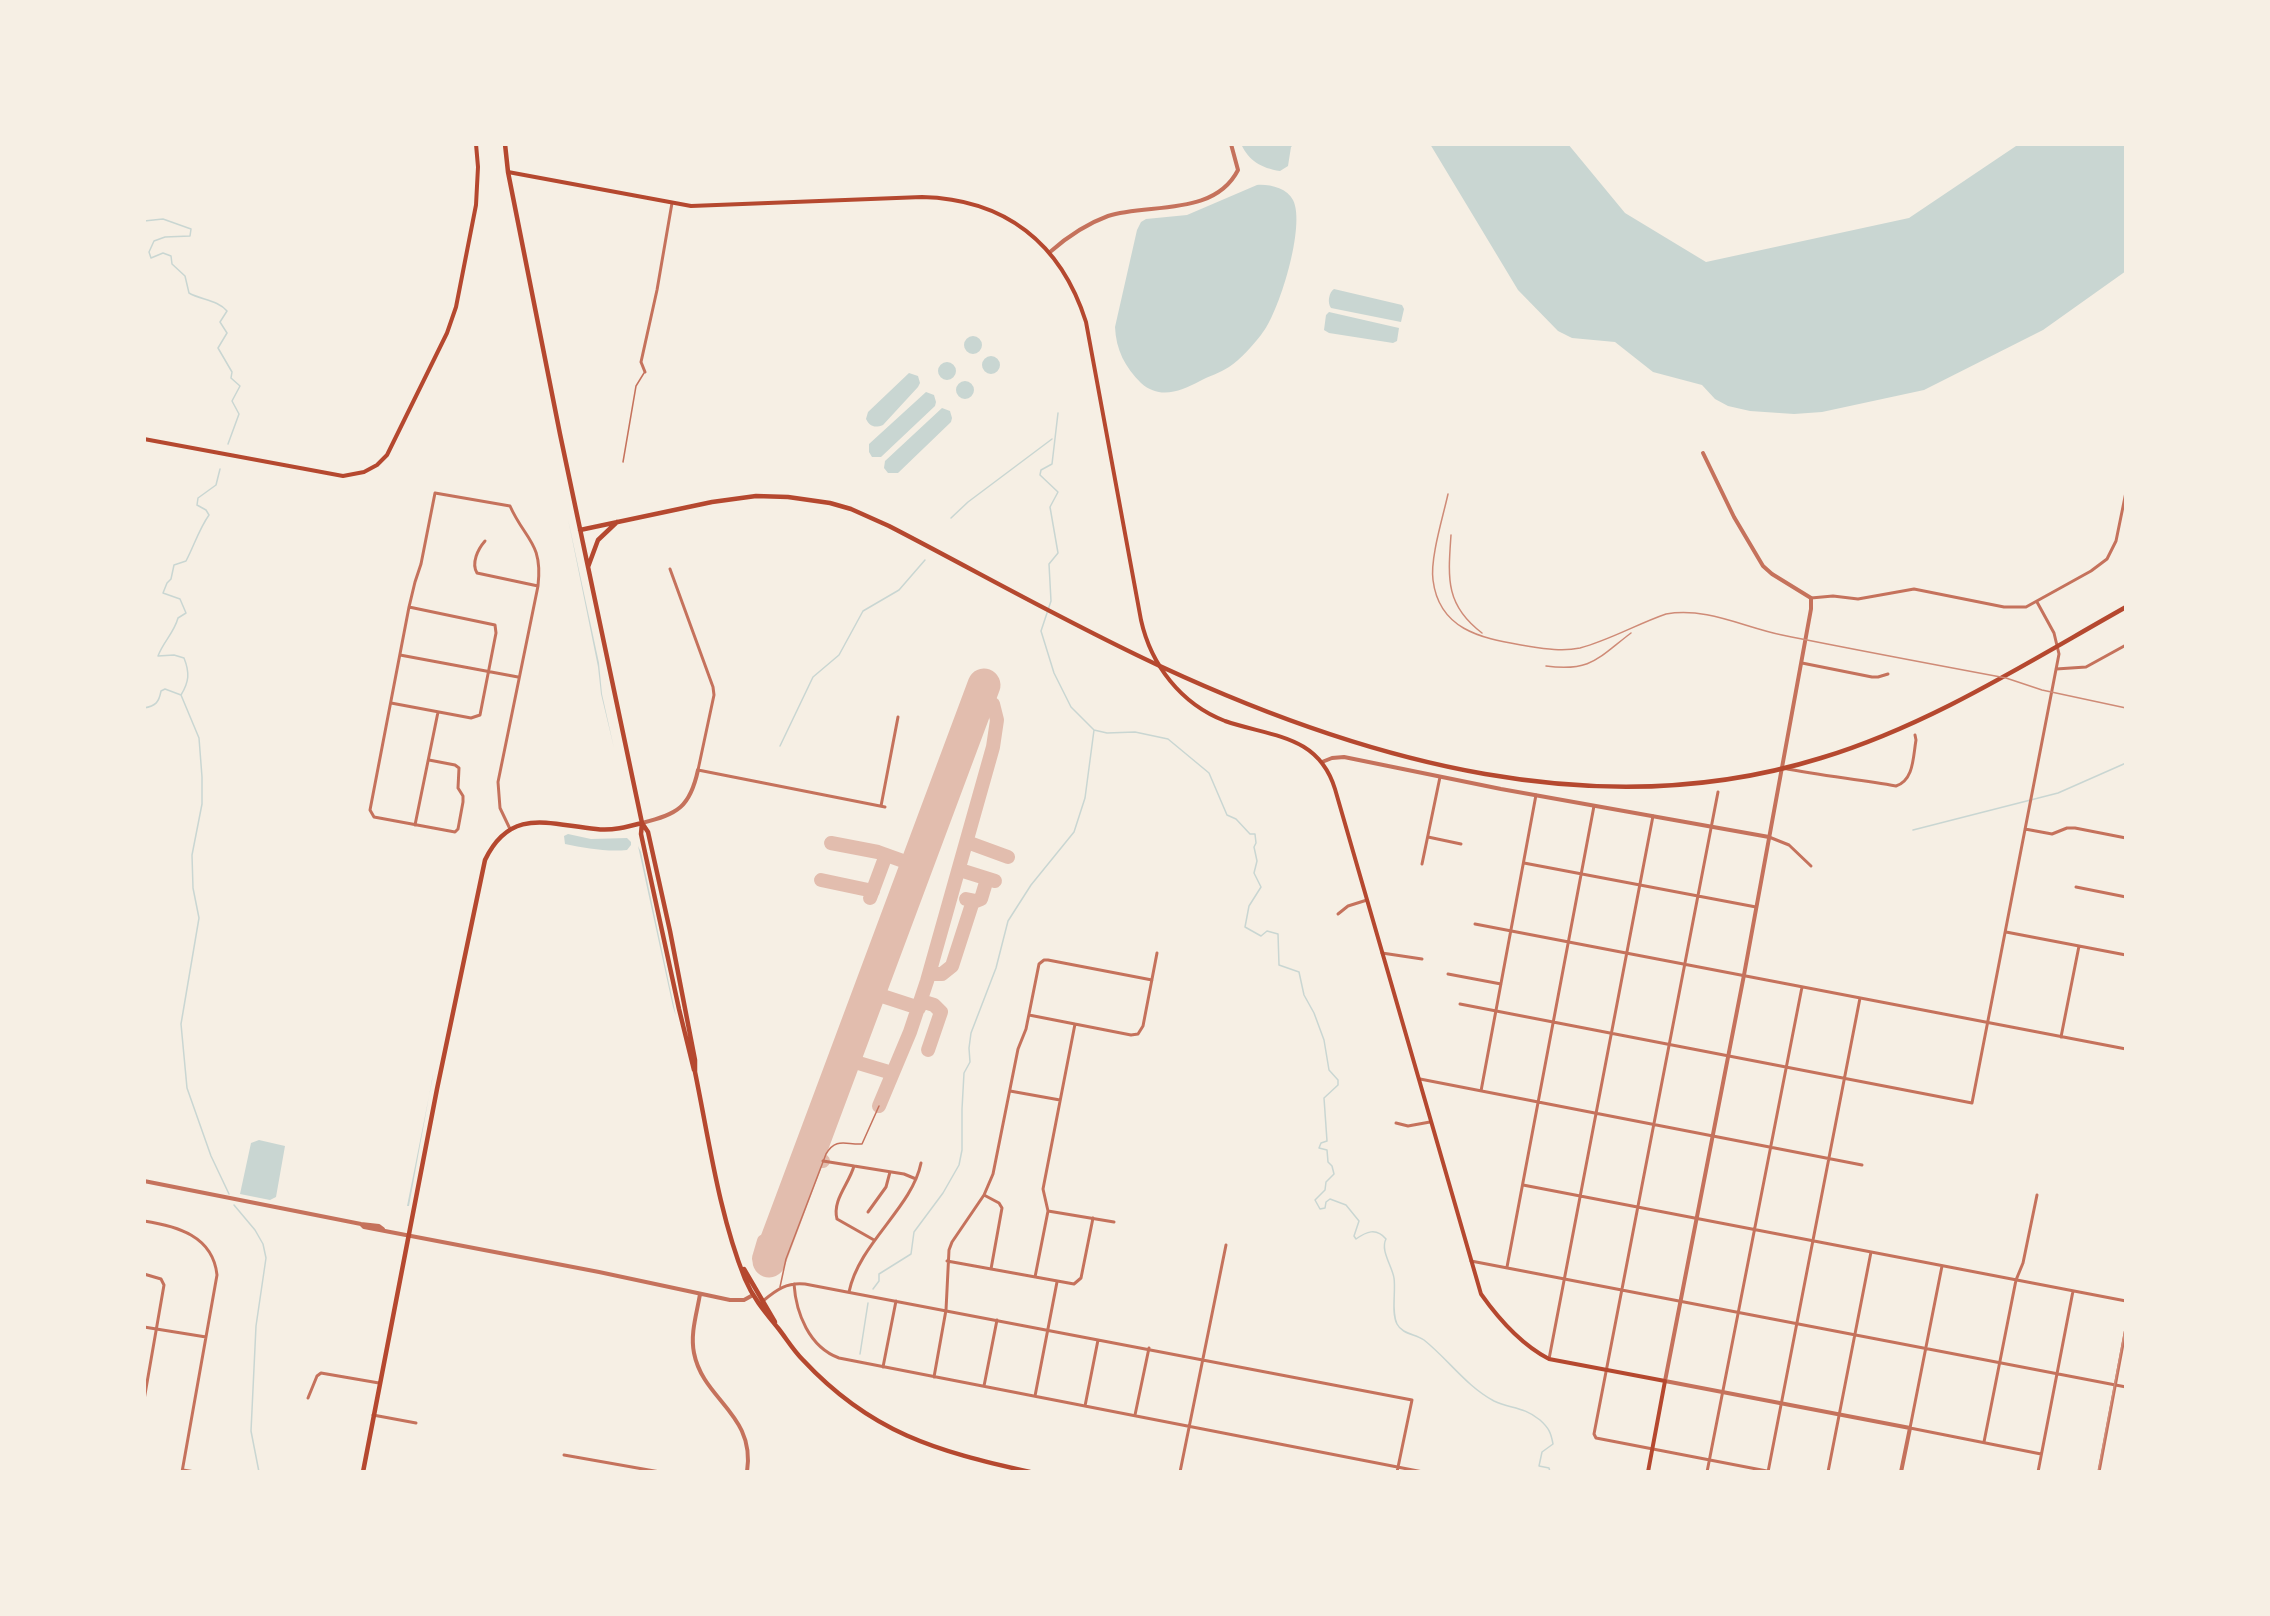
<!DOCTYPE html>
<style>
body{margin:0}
#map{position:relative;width:2270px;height:1616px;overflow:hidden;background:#f6efe4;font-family:Cabin,sans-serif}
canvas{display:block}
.frame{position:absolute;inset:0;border:146px solid #f6efe4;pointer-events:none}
</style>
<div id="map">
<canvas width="2270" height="1616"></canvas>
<div class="frame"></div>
</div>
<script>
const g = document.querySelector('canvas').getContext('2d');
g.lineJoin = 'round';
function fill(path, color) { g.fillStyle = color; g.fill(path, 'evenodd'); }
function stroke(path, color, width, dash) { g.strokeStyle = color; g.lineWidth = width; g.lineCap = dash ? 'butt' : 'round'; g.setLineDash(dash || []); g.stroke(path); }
const water = new Path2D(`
 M1241,144H1294L1291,147L1288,166L1280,171C1261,168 1249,161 1241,144Z
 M1430,144H1568L1625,213L1706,262L1909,218L2019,144H2126V271L2043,330L1924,390L1822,412L1794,414L1750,411L1728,406L1715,399L1702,385L1653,372L1615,342L1572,338L1558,331L1518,290Z
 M1257,185C1269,184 1287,188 1293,200C1306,225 1279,314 1261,335C1253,345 1240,360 1229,367C1220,373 1209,376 1200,381C1181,391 1160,400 1141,383C1125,367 1116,350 1115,327L1137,230L1141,222L1146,219L1187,215Z
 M1334,289L1402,305L1404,309L1401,322L1331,308C1327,303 1329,292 1334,289Z
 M1329,312L1399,328L1397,341L1393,343L1329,333L1324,330L1326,315Z
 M964 345a9 9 0 1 1 18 0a9 9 0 1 1-18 0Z
 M982 365a9 9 0 1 1 18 0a9 9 0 1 1-18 0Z
 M938 371a9 9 0 1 1 18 0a9 9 0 1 1-18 0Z
 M909,373L918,376L920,383L918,387L883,425C875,428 870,427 866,419L868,412Z
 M956 390a9 9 0 1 1 18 0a9 9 0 1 1-18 0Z
 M926,392L934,395L936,402L935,406L881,457H872L869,452V444Z
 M942,408L950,411L952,418L951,422L898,473H888L884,468L885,461Z
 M568,519L599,663L602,694L614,748L601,694L598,667Z
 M568,834L591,839L627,838L631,842V845L627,850C606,852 585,848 565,844L564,836Z
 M638,846L641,852L676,1016L673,1007Z
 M433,1074L409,1206H407L432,1081Z
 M259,1140L285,1146L276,1197L270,1200L240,1194L251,1143Z`);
const stream = new Path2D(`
 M1174,144V145
 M144,221L163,219L191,229L190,236L165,237L154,241L149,252L151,258L163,253L171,256L172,264L185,276L189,293C201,300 218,300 227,311L220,322L227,333L218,348L232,372L231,378L240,386L232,401L239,414L228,444
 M1058,413L1052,464L1041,470L1040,475L1058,492L1050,507L1058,553L1049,564L1051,601L1041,631L1054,673L1071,707L1094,730L1107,733L1135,732L1168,739L1209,773L1227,815L1236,819L1250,834H1255L1256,843L1254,847L1257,861L1254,873L1261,887L1249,906L1245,927L1261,936L1267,931L1278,934L1279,965L1299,972L1304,995L1314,1013L1324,1040L1329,1070L1338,1080V1085L1324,1098L1327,1141L1321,1143L1319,1148L1327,1150L1328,1162L1332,1166L1334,1174L1326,1182L1325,1190L1315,1200L1320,1209L1325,1208L1326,1202L1330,1199L1346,1205L1359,1221L1354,1236L1356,1239C1366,1232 1376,1227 1386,1239C1380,1250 1392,1266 1394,1278C1396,1292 1391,1312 1397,1324C1402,1334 1415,1334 1424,1340C1448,1359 1466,1386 1494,1401C1510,1409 1523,1406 1540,1420C1549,1428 1551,1433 1553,1444L1542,1452L1539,1466L1549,1468L1550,1472
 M951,518L968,502L1052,439
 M181,695L199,738L202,777V804L192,855L193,888L199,918L181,1024L187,1088L211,1156L229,1194
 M144,708C156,706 159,702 161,691L165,689L181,695C189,682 190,673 184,658L174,655L158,656C163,642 174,633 178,618L186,613L180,599L163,593L167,583L171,579L174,565L186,561C194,546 199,529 209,515L206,510L197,505L198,498L216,485L220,469
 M780,746L813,677L839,655L863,611L899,590L925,560
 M1913,830L2058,793L2126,763
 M234,1205L255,1230L263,1244L266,1258L256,1326L251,1431L259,1472
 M873,1289L879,1281V1274L911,1254L914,1232L943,1193L959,1165L962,1150V1109L964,1073L970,1062L969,1048L971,1033L996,968L1008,921L1031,885L1074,832L1085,798L1094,730
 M860,1354L868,1303`);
const taxiway = new Path2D(`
 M967,842L1008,857
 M831,843L878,852L917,866
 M960,870L995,881
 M821,880L873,891
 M870,898L886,855
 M966,899L976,901L981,899L987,879
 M929,974H942L952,966L973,901
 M870,992L919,1008
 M921,1001L934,1005L941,1012L928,1050
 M845,1059L892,1073
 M879,1106L910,1032L927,981L993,747L997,720L993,704L984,699L977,704
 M808,1157L823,1161
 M769,1261L760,1260L759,1258L764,1241L778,1238`);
const runway = new Path2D(`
 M769,1261L984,685`);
const service = new Path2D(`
 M623,462L636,386L644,373
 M780,1287L786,1259L826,1154C836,1137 846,1145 862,1144L879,1106`);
const minor = new Path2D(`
 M645,372L641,362L657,290L672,203
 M485,541C478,549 471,563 477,573L538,586
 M670,569L713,687L714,695L698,770L885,807
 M1811,598L1833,596L1858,599L1914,589L2004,607H2026L2091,571L2107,559L2116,541L2126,492
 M400,655L518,677
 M1802,663L1872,677H1878L1888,674
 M2056,669L2086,667L2126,645
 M391,703L471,718L480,715L496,633L495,625L409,607
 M429,760L455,765L459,768L458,788L463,796V802L458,829L455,832L374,817L370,810L409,607L415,582L421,564L435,493L510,506C525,540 543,542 538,586L498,782L500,808L510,829
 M1783,768C1821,776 1858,779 1896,786C1914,780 1913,757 1916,740L1915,735
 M1718,792L1594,1434L1596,1438L1772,1472
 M881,806L898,717
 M415,825L438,712
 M2025,829L2052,834L2067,828H2075L2126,838
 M1428,837L1461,844
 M1769,837L1789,845L1811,866
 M1524,863L1756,907
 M1422,864L1440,777
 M2076,887L2126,897
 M1338,914L1348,906L1367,900
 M1475,924L2126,1049
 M2006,932L2126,955
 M1382,953L1422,959
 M1448,974L1501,984
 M1460,1004L1972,1103L2059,654L2054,633L2037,602
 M1029,1015L1131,1035L1138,1034L1143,1026L1157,953
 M2061,1037L2079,946
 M1420,1079L1862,1165
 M1010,1091L1060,1100
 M1481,1091L1536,795
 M1396,1123L1408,1126L1430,1122
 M823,1161L904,1174L916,1179
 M854,1166C849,1184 832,1200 837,1219L874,1240
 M1523,1185L2126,1301
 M984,1195L999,1203L1002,1208L991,1269
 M1048,1211L1114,1222
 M868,1212L886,1187L890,1172
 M144,1221C177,1226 213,1236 217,1275L182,1472
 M947,1261L1074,1284L1081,1278L1093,1218
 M1471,1261L2126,1387
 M1942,1266L1910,1428L2041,1454
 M1507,1267L1594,806
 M144,1274L161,1279L164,1285L144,1400
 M1035,1277L1048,1211L1043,1189L1075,1024
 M794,1284C796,1313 809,1347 839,1358L1423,1472
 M849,1292C859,1243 912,1208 921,1163
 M763,1301C776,1290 787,1282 805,1284L1412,1400L1397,1472
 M144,1327L206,1337
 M1549,1359L1653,816
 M883,1367L896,1301
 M934,1377L946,1310L949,1250L952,1242L984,1195L993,1174L1018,1049L1026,1029L1039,964L1044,960H1048L1152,980
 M984,1386L997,1320
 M1035,1396L1057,1282
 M308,1398L317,1376L321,1373L379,1383
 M1085,1406L1098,1340
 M373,1415L416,1423
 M1135,1415L1149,1348
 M1984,1442L2016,1280L2023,1263L2037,1195
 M564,1455L660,1472
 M183,1470L195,1472
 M1180,1472L1226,1245
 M1707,1472L1802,987
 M1768,1472L1860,998
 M1828,1472L1871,1252
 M2038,1472L2073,1291
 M2099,1472L2126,1328`);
const tertiary = new Path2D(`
 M1050,252C1067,237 1086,224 1108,216C1149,203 1214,217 1238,170L1231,144
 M1703,453L1734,517L1763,566L1772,574L1811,598V609L1744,975L1665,1381L1910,1428L1901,1472
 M1322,762L1332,758L1344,757L1501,789L1769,837
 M642,823C678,814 690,807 698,770
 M144,1181L361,1224L379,1226L383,1229
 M361,1224L364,1227L599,1272L730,1300H744L753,1295
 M700,1294C697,1313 690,1333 694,1353C703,1400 756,1414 747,1472`);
const secondary = new Path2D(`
 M508,172L691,206L922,197C1005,199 1061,243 1086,322L1141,620C1151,665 1181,704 1225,721C1271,737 1318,734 1335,789L1481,1294C1498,1318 1522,1345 1549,1359L1665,1381L1648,1472
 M144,439L343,476L364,472L377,465L387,455L447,333L456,307L476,205L478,167L476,144`);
const primary = new Path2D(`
 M642,823L648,832L670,931L695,1060V1072C709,1140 719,1214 745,1279C753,1298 765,1312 778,1328C786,1338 793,1350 803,1360C871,1433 936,1451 1030,1472
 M642,823L641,834L679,1009L694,1070
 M744,1269L775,1322`);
const trunk = new Path2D(`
 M580,530L712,502L756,496L788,497L830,503L851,509L889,526C980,573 1069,624 1162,667C1367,762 1599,827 1821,758C1930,725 2028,662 2126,607
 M588,567L598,540L617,522
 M363,1472L437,1089L485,860C511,806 550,825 596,829C612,831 627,827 642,823L560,434L508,172L505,144`);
const rail = new Path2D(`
 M1448,494C1443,517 1430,558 1433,580C1439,629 1480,638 1521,645C1541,648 1560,652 1580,648C1610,640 1637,624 1666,614C1707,607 1743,627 1782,635C1856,650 1931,664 2006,678L2042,690L2126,708
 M1451,535C1448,578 1445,605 1482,633
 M1546,666C1591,672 1598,658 1631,633
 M2098,1472L2126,1324`);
fill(water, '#c9d6d2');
stroke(stream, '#c9d6d2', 1.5);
stroke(taxiway, '#e2bdae', 14);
stroke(runway, '#e2bdae', 33);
stroke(service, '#c5725c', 1.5);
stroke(minor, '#c5725c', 3);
stroke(tertiary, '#c5725c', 4);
stroke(secondary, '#b5482f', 4);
stroke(primary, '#b5482f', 4.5);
stroke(trunk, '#b5482f', 4.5);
stroke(rail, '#cf8b77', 1.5);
</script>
